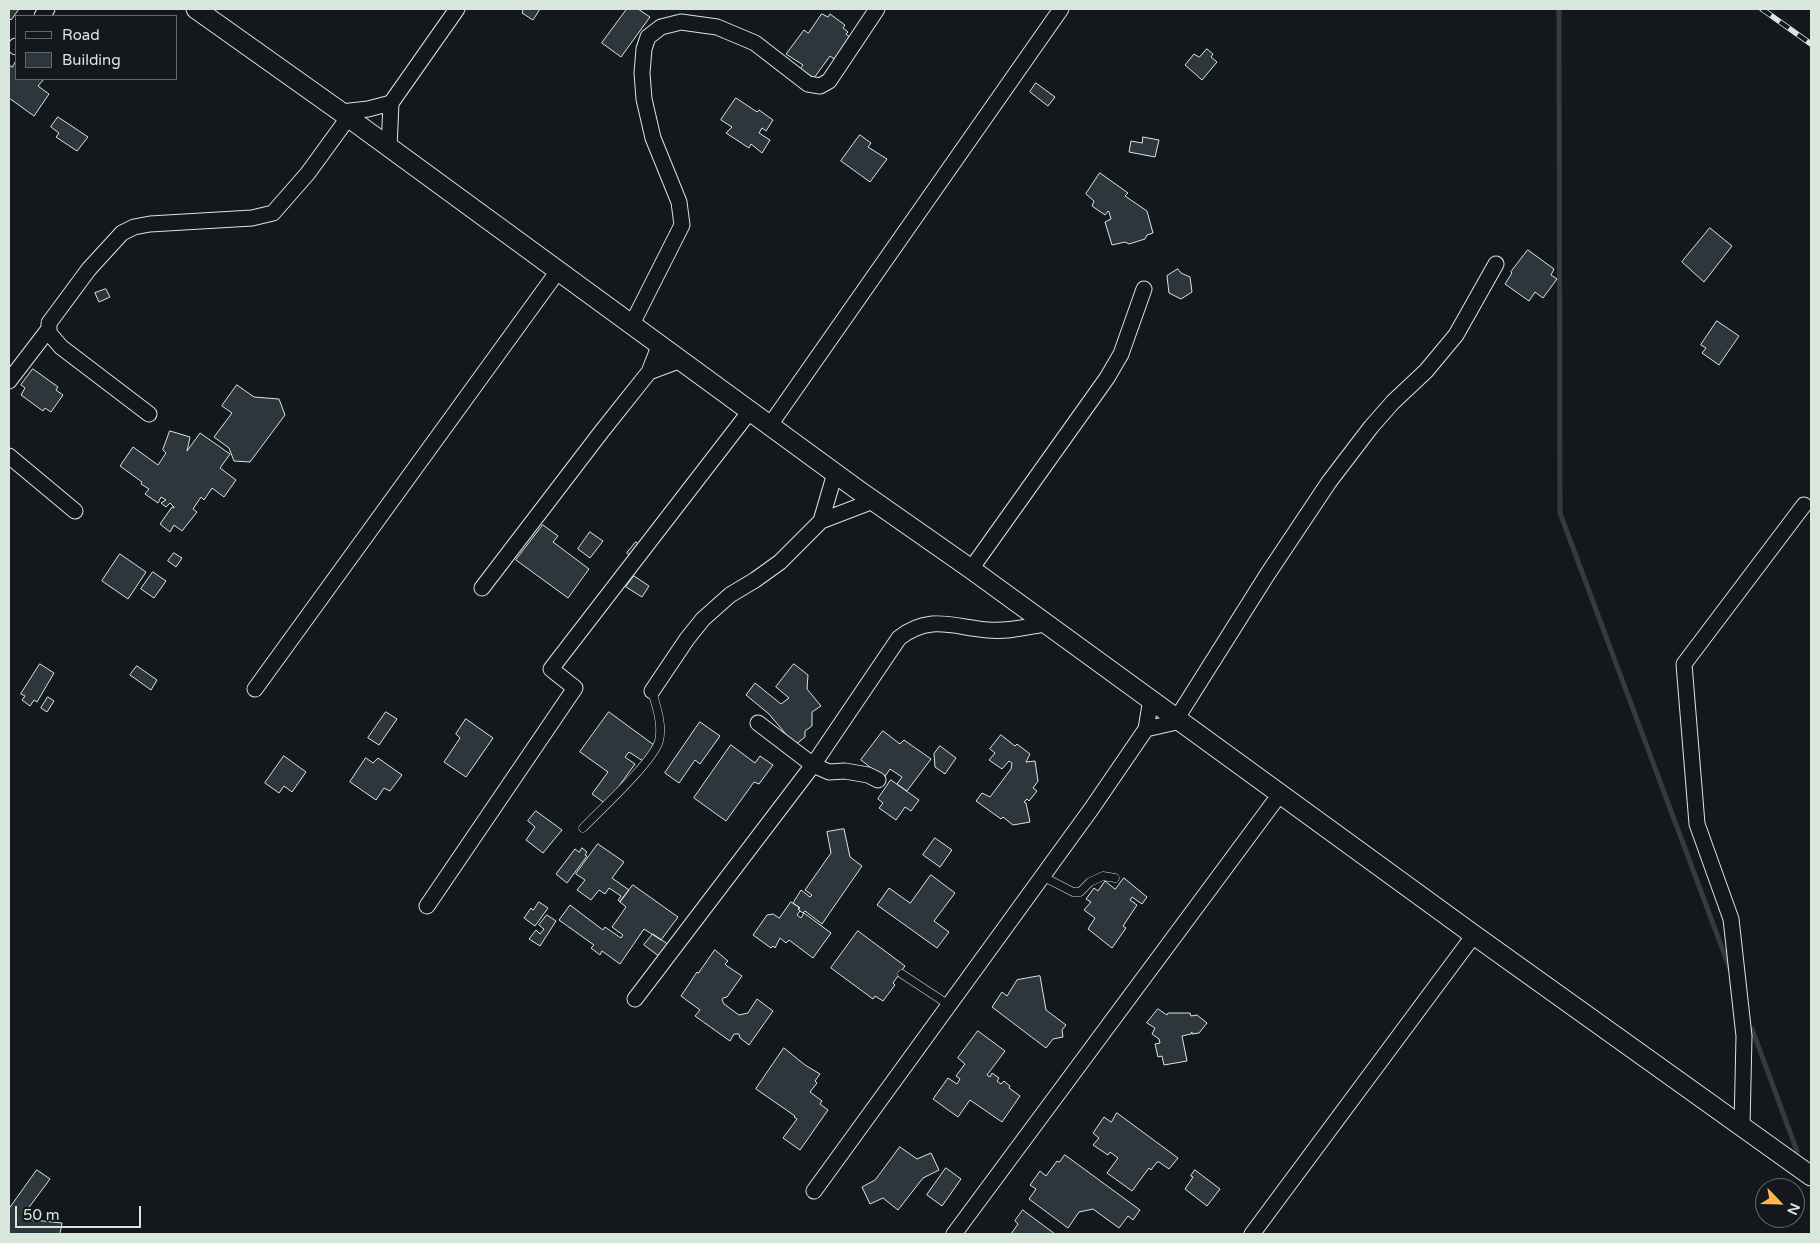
<!DOCTYPE html>
<style>
body{margin:0}
#map{position:relative;width:1820px;height:1243px;overflow:hidden;background:#14181c;font-family:"Varela Round",sans-serif}
canvas{display:block}
.frame{position:absolute;inset:0;border:10px solid #d8e6dc;pointer-events:none}
.legend{position:absolute;left:15px;top:15px;width:162px;height:65px;box-sizing:border-box;background:#14181c;border:1px solid #626a69;margin:0;padding:6px 9px;list-style:none;font-size:15px;color:#d8e6dc}
.legend li{display:flex;align-items:center;gap:10px;height:25px}
.legend b{width:25px;border:1px solid #626a69}
.north{position:absolute;left:1755px;top:1178px;width:50px;height:50px;box-sizing:border-box;background:#14181c;border:1px solid #626a69;border-radius:50%;rotate:114deg;font-size:14px;font-weight:700;line-height:20px;text-align:center;color:#d8e6dc}
.north::after{content:'';display:block;margin:auto;width:18px;height:22px;background:#ffb74d;clip-path:polygon(50% 0,100% 100%,50% 72%,0 100%)}
.scale{position:absolute;left:15px;top:1206px;width:126px;height:22px;box-sizing:border-box;border:2px solid #d8e6dc;border-top:0;padding-left:6px;font-size:15px;line-height:18px;white-space:nowrap;color:#d8e6dc;-webkit-text-stroke:4px #14181c;paint-order:stroke}
</style>
<div id="map">
<canvas width="1820" height="1243"></canvas>
<div class="frame"></div>
<ul class="legend">
<li><b style="height:6px;background:#14181c"></b>Road</li>
<li><b style="height:14px;background:#2c363c"></b>Building</li>
</ul>
<div class="north">N</div>
<div class="scale">50 m</div>
</div>
<script>
const g = document.querySelector('canvas').getContext('2d');
g.lineJoin = 'round';
function stroke(path, color, width, dash) { g.strokeStyle = color; g.lineWidth = width; g.lineCap = dash ? 'butt' : 'round'; g.setLineDash(dash || []); g.stroke(path); }
function fill(path, color) { g.fillStyle = color; g.fill(path, 'evenodd'); }
const stream = new Path2D(`
 M1559,9L1560,513L1731,972
 M1752,1029L1797,1151`);
const building = new Path2D(`
 M9,9H19L11,20L9,18Z
 M521,9H540L533,20L522,13L523,11Z
 M627,9H638L650,17L621,57L602,43Z
 M822,14L828,17L830,14L845,25L843,28L848,32L846,34L852,39L836,60L830,56L814,78L800,69L803,65L786,54L804,30L808,33Z
 M1207,49L1213,54L1211,57L1217,62L1202,80L1185,65L1194,54L1199,57Z
 M16,61V79H44L38,86L49,94L34,116L9,98V65L12,67Z
 M1036,83L1055,97L1048,106L1030,92Z
 M736,98L757,112L759,110L773,120L766,131L762,128L759,133L770,140L762,153L751,144L749,148L726,133L732,127L721,120Z
 M58,117L88,137L77,151L56,137L59,133L51,127Z
 M860,135L871,143L868,147L887,159L870,182L841,161Z
 M1143,137L1159,140L1155,157L1129,152L1131,141L1142,143Z
 M1100,173L1128,193L1125,196L1147,211L1153,233L1147,235L1145,239L1129,244L1125,242L1112,245L1105,222L1111,219L1109,212L1108,211L1105,215L1092,206L1094,201L1086,194Z
 M1710,228L1732,246L1704,282L1682,262Z
 M1528,250L1554,269L1551,275L1557,279L1543,298L1535,292L1529,301L1505,284L1512,273L1511,272Z
 M1178,269L1181,273L1190,277L1192,292L1181,299L1169,293L1167,276Z
 M106,289L110,297L99,302L95,293Z
 M1717,321L1739,336L1719,365L1702,353L1706,348L1701,345Z
 M33,369L58,387L56,390L63,395L51,412L45,408L43,411L21,395L25,388L21,385Z
 M237,385L254,397L279,399L285,415L250,462L234,461L229,448L214,437L232,413L222,406Z
 M170,431L190,437L187,451L200,433L230,454L220,468L236,480L224,497L212,488L204,500L201,497L193,509L197,512L182,531L174,525L170,532L160,524L172,507L174,508V507L170,503L166,507L161,503L166,500L161,497L158,503L145,494L149,489L141,484L142,482L120,466L133,447L158,465L166,453L163,450Z
 M543,525L558,536L553,542L589,569L568,598L516,560Z
 M590,532L603,541L590,558L578,549Z
 M636,542L647,551L637,562L627,553Z
 M174,553L182,558L176,567L168,561Z
 M120,554L146,572L128,599L102,581Z
 M153,572L166,581L154,598L141,589Z
 M634,576L649,586L642,597L626,587Z
 M40,664L54,673L37,702L34,700L30,706L22,700L25,696L21,694Z
 M794,664L808,675L807,689L821,706L812,712V726L805,731V737L795,745L769,714L746,695L755,683L781,704L789,698L776,687Z
 M137,666L157,680L151,690L130,675Z
 M48,697L54,701L47,712L41,708Z
 M386,712L397,719L379,745L368,738Z
 M609,712L654,745L643,761L629,752L625,757L635,764L606,804L592,794L608,772L580,752Z
 M466,719L493,738L466,777L444,762L460,738L456,734Z
 M700,722L720,736L700,764L695,760L679,783L665,773Z
 M883,731L900,744L904,740L931,759L907,791L897,784L902,777L890,769L884,778L861,760Z
 M1001,735L1015,746L1017,744L1030,754L1026,762L1035,761L1038,781L1033,788L1037,791L1029,801L1027,799L1024,802L1026,803L1030,822L1013,825L1003,817L1001,819L976,801L982,793L990,797L1011,769L1012,763L1009,761L1002,769L989,760L995,753L990,749Z
 M731,745L755,763L760,756L773,765L759,784L754,782L726,821L694,798Z
 M940,746L956,758L945,774L935,767L934,754Z
 M284,756L306,772L292,792L284,786L279,793L265,783Z
 M366,758L373,763L378,758L402,775L390,791L384,788L376,800L350,782Z
 M891,780L919,800L911,811L905,807L896,820L879,808L883,803L878,799Z
 M536,811L562,830L543,853L526,840L535,827L528,821Z
 M844,829L850,857L862,866L822,924L805,911L803,913L800,911L798,909L800,908L793,903L801,890L810,897L812,895L805,890L831,853L827,832Z
 M935,838L952,850L940,867L923,855Z
 M598,844L624,862L612,878L629,890L620,902L618,900L621,896L609,888L605,894L599,890L591,900L577,890L585,880L576,874Z
 M582,848L587,852L585,855L587,856L567,883L556,874L575,849L579,852Z
 M931,875L955,893L934,921L949,932L937,948L877,905L889,888L910,903Z
 M1124,878L1147,897L1142,904L1132,897L1130,900L1137,905L1123,926L1126,928L1112,948L1088,929L1095,918L1084,910L1091,902L1086,899L1094,888L1098,891L1105,881L1115,889Z
 M633,885L678,917L661,940L644,929L620,964L602,951L600,955L591,948L594,945L559,920L570,905L603,930L605,927L621,938L623,935L612,927L626,907L620,902Z
 M539,902L548,908L535,926L524,918L531,908L533,910Z
 M791,902L800,908L798,909L800,911L797,915L801,918L804,913L831,933L813,958L789,940L786,943L780,938L775,948L773,946L771,948L753,935L767,915L773,914L779,918Z
 M547,915L556,921L540,946L529,939L536,930L540,934L544,929L539,925Z
 M858,931L905,966L893,983L895,985L883,1001L875,996L873,999L831,968Z
 M653,934L669,945L660,957L644,945Z
 M715,950L728,961L725,964L727,966L742,976L727,997L723,998L722,1000L724,1004L739,1015L748,1013L757,999L773,1011L749,1045L740,1038L739,1034H734L730,1041L695,1016L700,1010L681,996L697,972L698,973Z
 M1040,976L1046,1010L1066,1025L1062,1030L1063,1037L1053,1039L1046,1048L992,1007L1002,992L1007,996L1017,980Z
 M1158,1009L1167,1015L1168,1013H1190L1191,1016L1197,1015L1207,1023L1199,1033L1192,1034V1032L1191,1034L1182,1036L1187,1061L1164,1065L1162,1056L1158,1057L1155,1044L1160,1043L1159,1039L1152,1034L1155,1028L1147,1023Z
 M978,1031L1005,1051L987,1075L990,1077L992,1073L999,1078L997,1081L1001,1084L1004,1081L1010,1086L1009,1088L1020,1096L1002,1122L970,1100L958,1117L933,1099L948,1078L957,1084L960,1079L956,1076L965,1064L958,1058Z
 M784,1048L805,1065L820,1074L815,1081L817,1083L810,1092L822,1101L820,1104L828,1110L800,1150L783,1138L797,1119L794,1117L795,1116L756,1089Z
 M1117,1113L1178,1158L1169,1169L1159,1162H1157L1151,1170L1149,1168L1132,1191L1107,1173L1118,1158L1110,1152L1108,1155L1093,1145L1099,1138L1093,1133L1104,1117L1111,1122Z
 M900,1147L917,1159L931,1153L939,1170L923,1178L898,1210L883,1198L870,1204L862,1187L875,1180Z
 M1065,1155L1140,1210L1133,1220L1128,1216L1119,1228L1093,1209L1079,1212L1068,1228L1029,1199L1036,1189L1030,1185L1040,1171L1046,1176L1057,1161L1059,1162Z
 M946,1168L961,1179L942,1206L927,1195Z
 M37,1170L50,1179L24,1214V1219L62,1223L60,1234H9V1209Z
 M1195,1170L1220,1189L1207,1206L1185,1189L1193,1177L1191,1176Z
 M1023,1210L1024,1211L1055,1234H1011L1018,1224L1015,1221Z`);
const service = new Path2D(`
 M583,828C600,810 653,762 659,741C663,724 656,706 652,691
 M1042,876L1073,892H1080L1090,882L1103,876L1115,878
 M902,974L949,1005`);
const minor = new Path2D(`
 M42,16L47,9
 M16,47V46
 M341,112L368,109L391,103
 M389,148L391,103L457,9
 M632,324L682,225L679,202L653,138L644,99L642,73L644,49L648,37L661,27L681,22L717,27L755,43L808,84L820,86L829,81L877,9
 M649,372L681,360
 M9,381L48,330
 M149,414L61,347L49,333V323L89,269L122,233L134,227L150,224L252,218L273,213L308,173L348,118
 M770,425L1061,9
 M9,456L75,511
 M821,521L835,473
 M971,569L1107,378L1121,354L1144,289
 M482,588L602,431L649,372L660,344
 M255,689L558,271
 M652,691L687,639L703,619L730,595L755,580L780,562L821,521L873,501
 M1177,718L1267,575L1329,482L1371,427L1393,402L1426,371L1456,335L1496,264
 M758,723L813,765L829,772L845,771L868,775L878,780
 M1146,729L1181,721
 M427,906L575,688L551,669L750,411
 M635,999L813,765L899,638C930,614 953,627 988,630C1007,632 1026,627 1045,624
 M1742,1127L1744,1036L1731,919L1697,824L1684,664L1804,505
 M814,1191L1092,808L1146,729L1151,699
 M954,1234L1280,794
 M1252,1234L1474,935`);
const tertiary = new Path2D(`
 M196,9L341,112L858,490L971,569L1474,935L1811,1176`);
const rail = new Path2D(`
 M1762,9L1811,44`);
stroke(stream, '#363b3e', 5);
fill(building, '#2c363c');
stroke(building, '#d8e6dc', 1);
stroke(service, '#d8e6dc', 9);
stroke(minor, '#d8e6dc', 17);
stroke(tertiary, '#d8e6dc', 21);
stroke(service, '#14181c', 8);
stroke(minor, '#14181c', 15);
stroke(tertiary, '#14181c', 19);
stroke(rail, '#d8e6dc', 5.5);
stroke(rail, '#14181c', 4, [11]);
</script>
